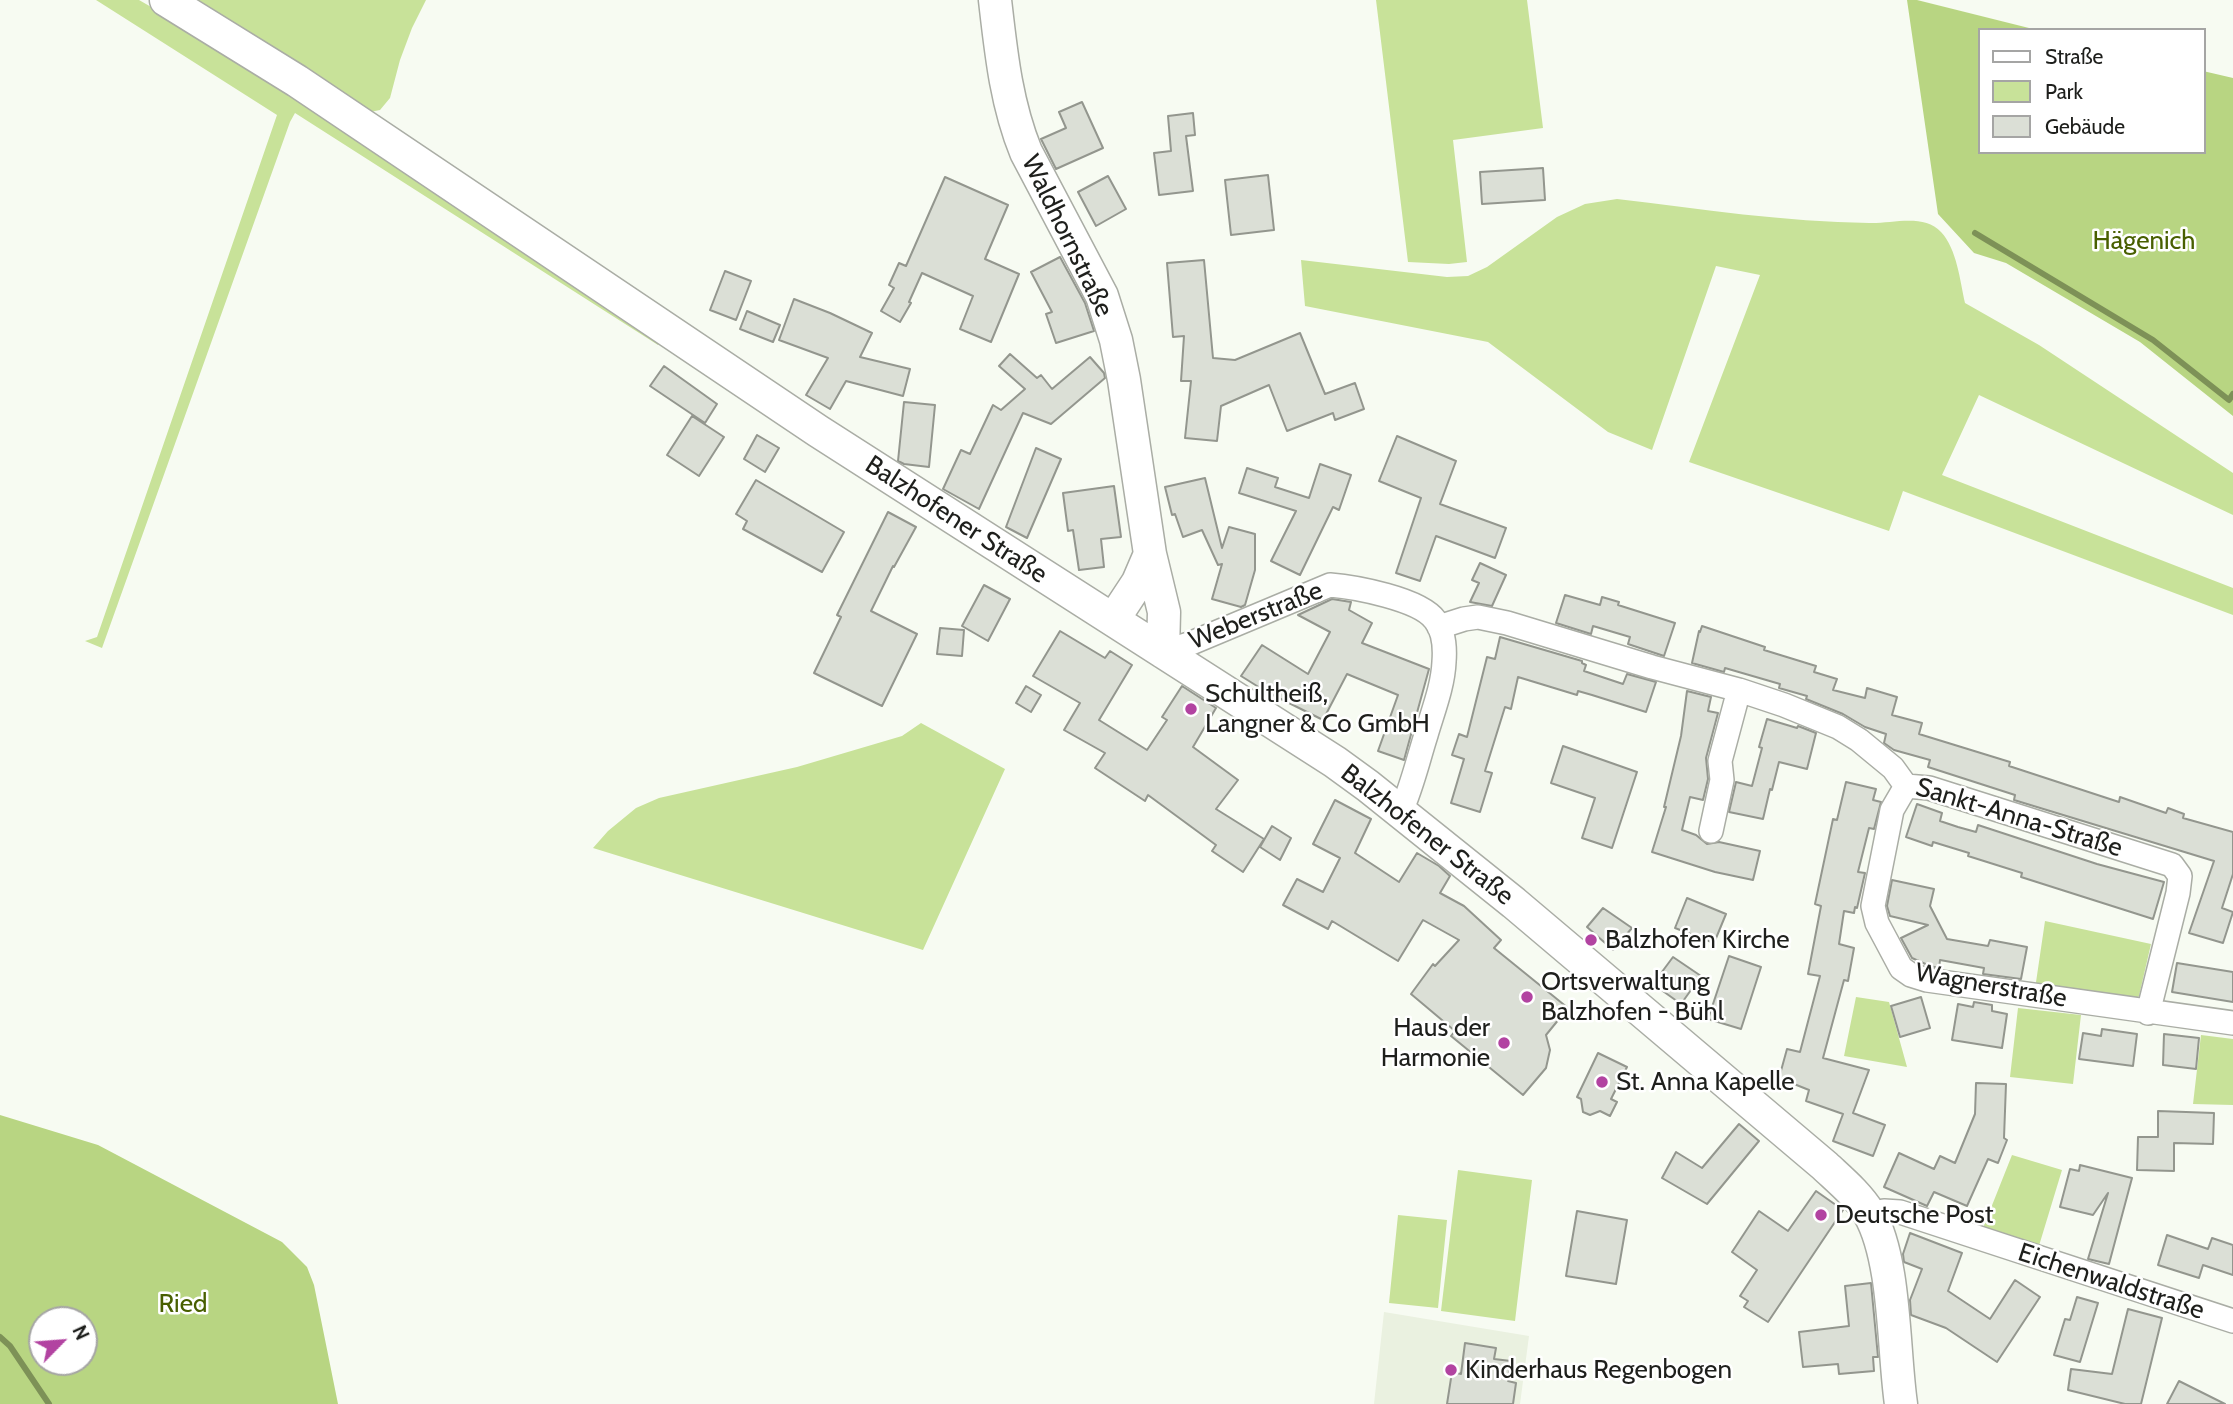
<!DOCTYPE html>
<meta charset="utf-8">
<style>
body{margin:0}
#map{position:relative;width:2233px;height:1404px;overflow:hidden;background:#f7fbf2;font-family:Cabin,sans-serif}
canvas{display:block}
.legend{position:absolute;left:1978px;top:28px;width:228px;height:126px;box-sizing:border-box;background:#fff;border:2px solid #a5a5a4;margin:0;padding:9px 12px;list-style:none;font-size:21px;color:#1e1f1c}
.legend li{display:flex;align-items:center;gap:14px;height:35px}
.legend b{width:35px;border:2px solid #a5a5a4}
.north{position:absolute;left:28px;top:1306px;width:70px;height:70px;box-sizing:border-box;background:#fff;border:2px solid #a5a5a4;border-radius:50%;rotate:65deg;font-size:19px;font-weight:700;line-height:28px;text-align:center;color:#1e1f1c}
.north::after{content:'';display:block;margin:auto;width:24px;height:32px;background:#b243a1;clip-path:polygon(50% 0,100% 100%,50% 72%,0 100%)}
</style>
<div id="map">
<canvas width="2233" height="1404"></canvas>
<ul class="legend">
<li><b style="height:9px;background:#fff"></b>Straße</li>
<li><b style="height:19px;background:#c8e299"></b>Park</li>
<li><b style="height:19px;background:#dbdfd6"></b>Gebäude</li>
</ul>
<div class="north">N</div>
</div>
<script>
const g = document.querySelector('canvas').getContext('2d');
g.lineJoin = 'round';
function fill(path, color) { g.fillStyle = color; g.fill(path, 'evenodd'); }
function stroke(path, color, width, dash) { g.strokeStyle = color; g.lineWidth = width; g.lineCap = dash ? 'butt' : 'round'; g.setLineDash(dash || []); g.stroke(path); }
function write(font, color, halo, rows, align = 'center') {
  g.font = font + ' Cabin,sans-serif'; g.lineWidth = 5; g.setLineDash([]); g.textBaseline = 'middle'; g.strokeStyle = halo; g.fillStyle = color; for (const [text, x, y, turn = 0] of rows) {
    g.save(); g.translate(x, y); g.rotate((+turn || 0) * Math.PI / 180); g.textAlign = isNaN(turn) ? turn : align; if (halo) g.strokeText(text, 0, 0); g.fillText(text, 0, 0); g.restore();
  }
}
const built = new Path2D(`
 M1384,1312L1529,1336L1520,1404H1374Z`);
const green = new Path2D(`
 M96,0H139L193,31L661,338L658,345L295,113L290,122L102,648L85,641L97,637L277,115Z
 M169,0H426L412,28L400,60L390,98L380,110L365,113Z
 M1376,0H1527L1543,128L1453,140L1467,262L1449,264L1408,262Z
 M1617,199C1701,209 1785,222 1869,223C1891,224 1924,213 1941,232C1957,249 1960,281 1965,303L2039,345L2233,473V515L1979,395L1942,475L2233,588V615L1903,491L1889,531L1689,462L1760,275L1716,266L1652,450L1608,432L1488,342L1305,306L1301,260L1447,277L1468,276L1487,267L1557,217L1585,204Z
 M921,723L1005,769L923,950L593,848L608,831L636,808L659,798L797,767L902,736Z
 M2045,921L2151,944L2139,996L2127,1003L2035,989Z
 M1856,997L1889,1002L1907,1067L1844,1056Z
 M2018,1008L2081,1015L2073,1084L2010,1077Z
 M2201,1035L2233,1039V1105L2193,1104Z
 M2012,1155L2062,1170L2038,1249L1983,1228Z
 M1458,1170L1532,1180L1515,1321L1441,1311Z
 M1398,1215L1447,1220L1438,1308L1389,1303Z`);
const forest = new Path2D(`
 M1907,0H1917L2037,30H1979V152H2203V71L2233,78V416L2140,342L2006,263L1974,253L1938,214Z
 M0,1115L98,1145L282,1242L307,1267L314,1285L338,1404H0ZM42,1320H84V1362H42Z`);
const stream = new Path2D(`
 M1975,233L2153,340L2229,400L2233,394
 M0,1337L10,1346L49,1404`);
const building = new Path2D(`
 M1082,102L1103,148L1056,169L1041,139L1066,128L1059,112Z
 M1193,113L1195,135L1186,136L1193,191L1159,195L1154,153L1171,151L1168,116Z
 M1543,168L1545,200L1482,204L1480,172Z
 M1268,175L1274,230L1231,235L1225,180Z
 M1108,176L1126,209L1096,226L1078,192Z
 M945,177L1008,205L985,259L1019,274L991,342L960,329L973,296L922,273L909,302L911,303L900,322L881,311L894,288L889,285L899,263L906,266Z
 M1060,257L1085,303L1094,331L1056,343L1046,314L1052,312L1031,272Z
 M1204,260L1213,358L1235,360L1300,333L1325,394L1355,383L1364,409L1335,420L1333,413L1287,431L1269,385L1221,406L1217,441L1185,438L1191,381H1181L1184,336L1173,337L1167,263Z
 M725,271L751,281L736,320L710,310Z
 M794,299L830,313L872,333L860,357L910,369L903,396L846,381L830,409L806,395L828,358L779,340Z
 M747,311L780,325L773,342L740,329Z
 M1010,354L1037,378L1041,375L1052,389L1090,357L1104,373L1105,378L1051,424L1023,413L979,509L943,489L961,450L970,454L993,405L1001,410L1025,389L999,366Z
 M664,366L717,404L705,423L650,386Z
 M904,402L935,405L929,467L904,464L898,461Z
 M692,416L724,437L699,476L667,455Z
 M757,435L779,448L765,472L744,459Z
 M1397,436L1456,461L1440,504L1506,528L1495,558L1436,536L1420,581L1396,573L1421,498L1379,481Z
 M1036,448L1061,459L1027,538L1006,527Z
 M1320,464L1351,475L1339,510L1333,507L1300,575L1271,561L1296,511L1239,493L1247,468L1278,478L1275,487L1309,498Z
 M1205,478L1222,548L1229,527L1255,534V570L1245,605L1241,607L1212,599L1222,564L1218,565L1202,530L1183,537L1175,514L1172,515L1165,487Z
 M756,480L844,532L822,572L743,529L747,521L736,514Z
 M1114,486L1121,537L1101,539L1104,567L1079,570L1073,530L1068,531L1063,493Z
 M888,512L916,527L894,567L893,566L871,611L917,634L882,706L814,673L841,617L837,615Z
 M1480,563L1506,575L1492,606L1470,602L1479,583L1472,580Z
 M984,585L1010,599L988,641L962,626Z
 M1565,595L1600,605L1602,597L1619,602L1618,605L1675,623L1664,656L1628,644L1630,637L1593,626L1591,634L1556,623Z
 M1332,599L1351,602L1349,610L1372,623L1362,643L1429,669L1404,760L1378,751L1398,695L1347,674L1323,720L1265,691L1241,676L1262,645L1308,674L1330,632L1298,615Z
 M1702,626L1765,647L1764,650L1816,666L1814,672L1837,679L1833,690L1865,698L1867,688L1897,697L1892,715L1922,723L1919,734L2010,762L2009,766L2119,802L2120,797L2166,813L2168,808L2184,814L2183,818L2233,832V874L2222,908L2233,912L2223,943L2189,933L2214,861L2014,800L2015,795L1928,767L1930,760L1894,750L1884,743L1886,734L1865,727L1843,714L1806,699L1807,696L1779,688L1780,684L1725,668L1724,672L1692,663L1699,631L1700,632Z
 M940,628L964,630L962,656L937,654Z
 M1060,631L1105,658L1110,651L1132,665L1099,720L1147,750L1167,720L1162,717L1182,686L1216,708L1193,747L1238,780L1216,809L1264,839L1243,872L1212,851L1216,845L1148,795L1145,801L1095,768L1105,753L1064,730L1080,703L1033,676Z
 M1500,637L1582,661V663L1586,665L1584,671L1623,684L1627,674L1656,682L1646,712L1592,695L1578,691L1577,695L1518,677L1511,709L1505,707L1485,771L1492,773L1480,812L1451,803L1464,759L1452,755L1459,734L1467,737L1487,657L1495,659Z
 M1026,686L1041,695L1031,712L1016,703Z
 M1687,691L1711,697L1708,711L1718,713L1706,758L1708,779L1703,800L1690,797L1682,830L1696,835L1707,844L1719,842L1760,851L1753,880L1715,872L1652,852L1666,807H1664L1681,736Z
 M1767,719L1797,728L1798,726L1816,733L1807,769L1779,762L1772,790L1770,789L1763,819L1729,812L1736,782L1752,786L1762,748L1759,747Z
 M1563,746L1637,772L1612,848L1582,838L1595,798L1551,783Z
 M1846,782L1876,789L1873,800L1881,802L1874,829L1869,828L1858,872L1865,873L1857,908L1855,907L1854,913L1844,911L1839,944L1854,948L1848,981L1844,980L1823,1058L1869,1070L1853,1113L1885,1125L1873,1156L1833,1141L1843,1114L1806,1101L1809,1090L1779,1078L1787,1049L1800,1052L1820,976L1808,974L1821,906L1815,904L1833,819L1837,820Z
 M1335,800L1371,819L1355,853L1399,882L1417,853L1439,866L1450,876L1440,893L1464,906L1501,940L1494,948L1568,1008L1546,1035L1550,1050L1546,1068L1523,1095L1451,1036L1455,1031L1411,994L1433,964L1435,966L1459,940L1423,920L1398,961L1332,921L1328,929L1283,905L1297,879L1323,892L1340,858L1313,844Z
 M1917,804L1942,813L1940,821L1958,827L1976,832L1978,825L2097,864L2164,882L2153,919L2021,877L2022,873L1968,856L1969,853L1933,842L1932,846L1906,837Z
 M1272,826L1291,838L1280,860L1260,847Z
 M1892,880L1934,889L1930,906L1947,939L1988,946L1990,940L2027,947L2021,979L1983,974L1984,968L1940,960L1939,968L1930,966L1912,958L1901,938L1928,925L1890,916L1887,906Z
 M1687,898L1726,914L1714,943L1675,928Z
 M1603,908L1632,928L1613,950L1587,927Z
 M1729,956L1761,967L1741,1029L1708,1019Z
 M1673,957L1701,976L1681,1004L1653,984Z
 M2177,963L2233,972V1002L2172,992Z
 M1921,997L1930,1028L1900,1037L1891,1006Z
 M1974,1002L1992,1005V1011L2007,1014L2002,1048L1952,1040L1958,1004L1973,1007Z
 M2102,1029L2137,1034L2133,1066L2079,1059L2083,1033L2101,1036Z
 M2164,1034L2199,1038L2196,1069L2163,1065Z
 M1598,1053L1627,1067L1611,1099L1617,1102L1610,1116L1600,1111L1590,1115L1583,1112L1581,1099L1577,1097Z
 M1976,1083L2006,1084L2004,1138L2007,1140L1998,1163L1988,1159L1967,1206L1934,1192L1927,1206L1884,1187L1899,1153L1934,1169L1940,1156L1955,1163L1975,1114Z
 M2158,1111L2214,1113L2213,1144L2174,1143V1171L2137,1170L2138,1137H2158Z
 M1739,1124L1759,1141L1707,1204L1662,1178L1676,1152L1702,1168Z
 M2080,1165L2132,1178L2109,1264L2088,1259L2108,1193L2093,1215L2060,1207L2070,1169L2079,1171Z
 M1816,1191L1843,1210L1768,1322L1744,1307L1748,1301L1740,1296L1757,1270L1732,1252L1759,1211L1788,1231Z
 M1577,1211L1627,1220L1616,1284L1566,1276Z
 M1910,1233L1962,1253L1948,1291L1990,1319L2015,1280L2040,1297L1997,1362L1946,1328L1911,1315L1910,1300L1922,1269L1904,1262L1903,1254Z
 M2167,1235L2208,1249L2212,1238L2233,1245V1275L2203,1265L2199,1278L2158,1265Z
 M1871,1283L1878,1357H1873L1874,1371L1839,1374L1838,1364L1803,1367L1799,1332L1849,1326L1845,1286Z
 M2077,1297L2098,1303L2080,1362L2054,1355L2065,1319L2070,1320Z
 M2128,1309L2162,1318L2141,1404H2125L2068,1390L2071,1369L2112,1374Z
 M1465,1343L1496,1348L1494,1359L1511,1361L1508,1381L1516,1383L1513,1404H1447L1452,1372L1461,1374Z
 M2179,1381L2225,1404H2167Z`);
const street = new Path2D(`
 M1439,627L1464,619L1478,617L1507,623L1652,667L1739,690L1784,705L1838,727L1859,740L1893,768L1906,786L1929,788L2172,865L2180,876L2178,893L2148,1013
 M1163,652L1189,644L1330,585C1355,587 1420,599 1435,620C1444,631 1445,649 1444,662C1443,686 1433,711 1426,735C1418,760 1412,787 1401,811
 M1906,786L1892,810L1873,906L1877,923L1901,968L1911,975L1927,980L2233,1023
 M1711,831L1722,780L1720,761L1739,690
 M1869,1214L1884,1211L1900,1212L2233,1321`);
const secondary = new Path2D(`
 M166,0L297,81L818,431L1335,762L1368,786L1514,903L1825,1166C1841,1181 1858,1195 1869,1213C1896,1260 1893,1349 1901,1404
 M995,0C1001,52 1006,103 1026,152L1102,296L1116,340L1124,380L1150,554L1164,612L1163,652
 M1113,620L1138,582L1150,554`);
const markers = [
 [1191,709,7,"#b243a1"],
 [1591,940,7,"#b243a1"],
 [1527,997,7,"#b243a1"],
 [1504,1043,7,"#b243a1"],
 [1602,1082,7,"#b243a1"],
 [1821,1215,7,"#b243a1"],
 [1451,1370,7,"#b243a1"]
];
const streetNames = [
 ["Waldhornstraße",1067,236,64],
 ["Balzhofener Straße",956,520,33],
 ["Weberstraße",1256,616,-22],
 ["Sankt-Anna-Straße",2019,818,17],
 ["Balzhofener Straße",1427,835,38],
 ["Wagnerstraße",1991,986,10],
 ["Eichenwaldstraße",2111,1282,18]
];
const parkNames = [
 ["Hägenich",2144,241],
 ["Ried",183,1304]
];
const poiNames = [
 ["Schultheiß,",1205,694],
 ["Langner & Co GmbH",1205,724],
 ["Balzhofen Kirche",1605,940],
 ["Ortsverwaltung",1541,982],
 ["Balzhofen - Bühl",1541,1012],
 ["Haus der",1490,1028,"right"],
 ["Harmonie",1490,1058,"right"],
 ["St. Anna Kapelle",1616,1082],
 ["Deutsche Post",1835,1215],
 ["Kinderhaus Regenbogen",1465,1370]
];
fill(built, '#eaf1e0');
fill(green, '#c8e299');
fill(forest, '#b8d582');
stroke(stream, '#7d9157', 6);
fill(building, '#dbdfd6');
stroke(building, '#93968e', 2);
stroke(street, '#aaada5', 26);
stroke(secondary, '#aaada5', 35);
stroke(street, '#fff', 23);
stroke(secondary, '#fff', 32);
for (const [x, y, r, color] of markers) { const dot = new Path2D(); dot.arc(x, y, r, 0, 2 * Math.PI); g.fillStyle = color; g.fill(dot); stroke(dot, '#fff', 2.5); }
write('26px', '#1e1f1c', '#fff', streetNames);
write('26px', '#485f00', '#fff', parkNames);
write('26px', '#1e1f1c', '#fff', poiNames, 'left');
</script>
